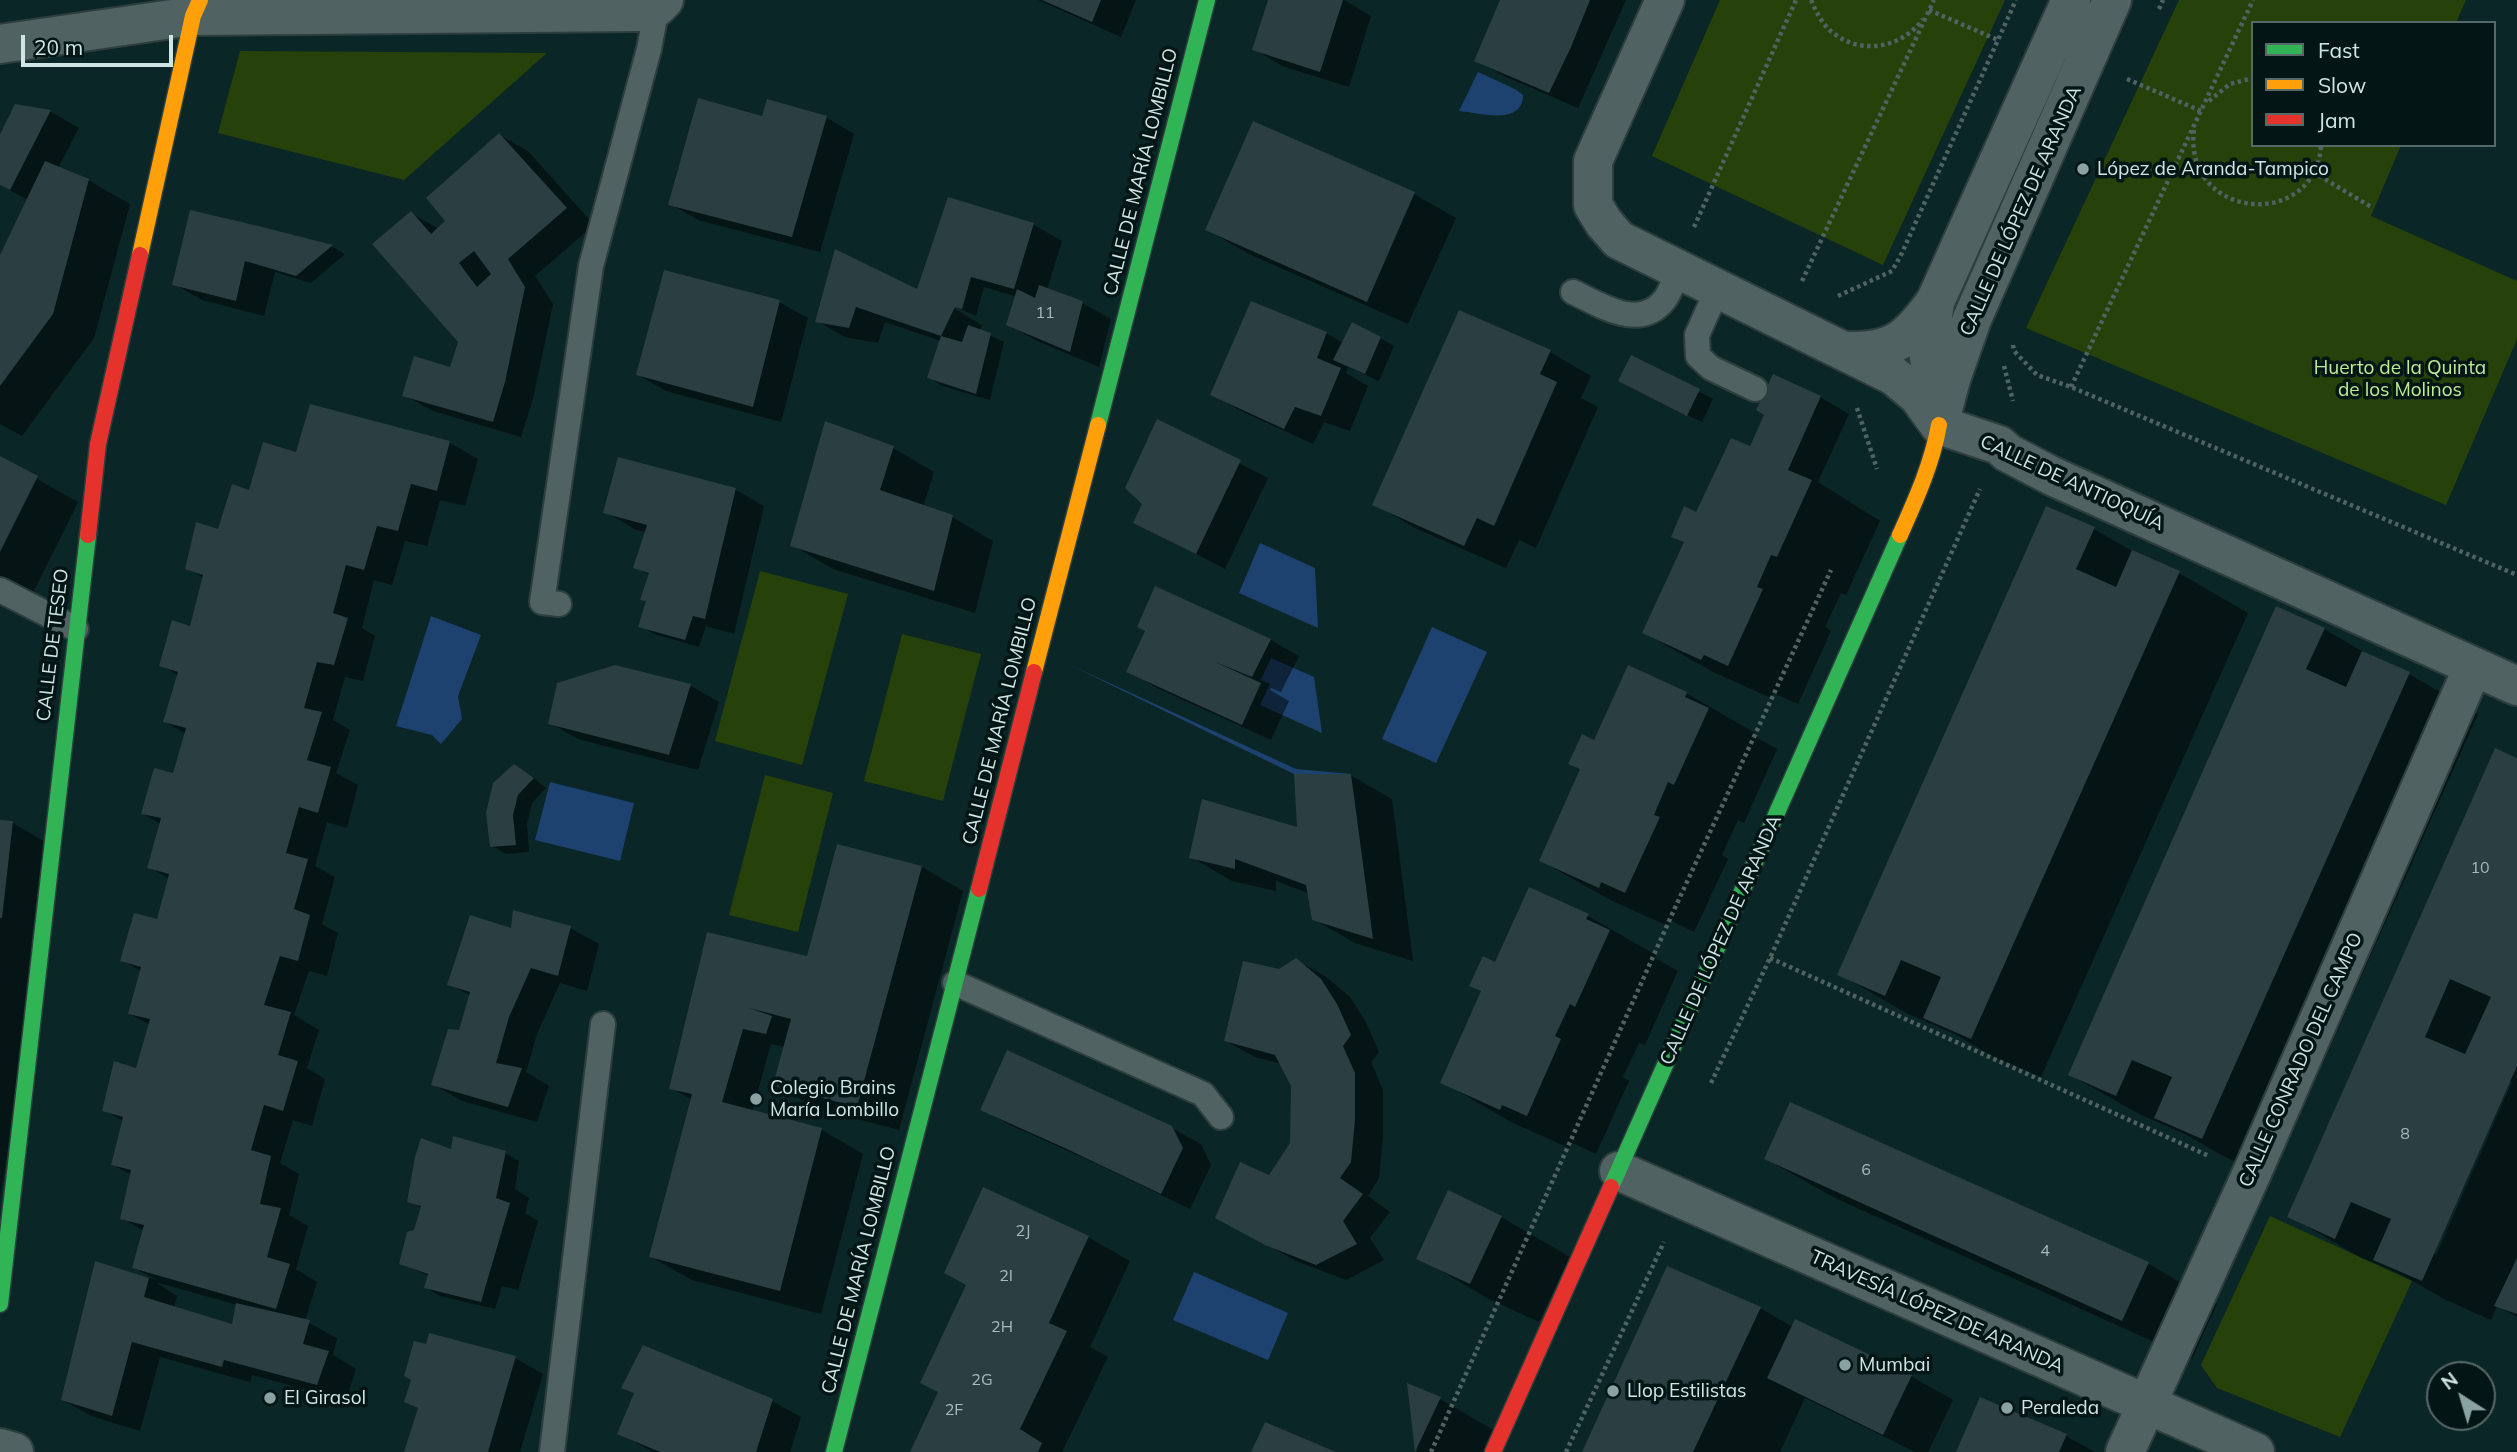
<!DOCTYPE html>
<meta charset="utf-8">
<style>
body{margin:0}
#map{position:relative;width:2517px;height:1452px;overflow:hidden;background:#0b2626;font-family:Mulish,sans-serif}
canvas{display:block}
.legend{position:absolute;left:2251px;top:21px;width:245px;height:126px;box-sizing:border-box;background:#041515;border:2px solid #556968;margin:0;padding:9px 12px;list-style:none;font-size:21px;color:#cfe6e5}
.legend li{display:flex;align-items:center;gap:14px;height:35px}
.legend b{width:35px;border:2px solid #556968}
.north{position:absolute;left:2426px;top:1361px;width:70px;height:70px;box-sizing:border-box;background:#041515;border:2px solid #556968;border-radius:50%;rotate:323deg;font-size:19px;font-weight:700;line-height:28px;text-align:center;color:#cfe6e5}
.north::after{content:'';display:block;margin:auto;width:24px;height:32px;background:#8aa3a2;clip-path:polygon(50% 0,100% 100%,50% 72%,0 100%)}
.scale{position:absolute;left:21px;top:35px;width:152px;height:32px;box-sizing:border-box;border:4px solid #cfe6e5;border-top:0;padding-left:9px;font-size:21px;line-height:24px;white-space:nowrap;color:#cfe6e5;-webkit-text-stroke:5px #041515;paint-order:stroke}
</style>
<div id="map">
<canvas width="2517" height="1452"></canvas>
<ul class="legend">
<li><b style="height:9px;background:#30b455"></b>Fast</li>
<li><b style="height:9px;background:#ff9f0a"></b>Slow</li>
<li><b style="height:9px;background:#e5322d"></b>Jam</li>
</ul>
<div class="north">N</div>
<div class="scale">20 m</div>
</div>
<script>
const g = document.querySelector('canvas').getContext('2d');
g.lineJoin = 'round';
function fill(path, color) { g.fillStyle = color; g.fill(path, 'evenodd'); }
function stroke(path, color, width, dash) { g.strokeStyle = color; g.lineWidth = width; g.lineCap = dash ? 'butt' : 'round'; g.setLineDash(dash || []); g.stroke(path); }
function write(font, color, halo, rows, align = 'center') {
  g.font = font + ' Mulish,sans-serif'; g.lineWidth = 7; g.setLineDash([]); g.textBaseline = 'middle'; g.strokeStyle = halo; g.fillStyle = color; for (const [text, x, y, turn = 0] of rows) {
    g.save(); g.translate(x, y); g.rotate((+turn || 0) * Math.PI / 180); g.textAlign = isNaN(turn) ? turn : align; if (halo) g.strokeText(text, 0, 0); g.fillText(text, 0, 0); g.restore();
  }
}
const green = new Path2D(`
 M1720,0H2005L1883,265L1652,156Z
 M2179,0H2466L2456,23H2253V145H2401L2371,216L2517,281V339L2446,505L2026,328Z
 M240,51L547,53L404,180L218,133Z
 M760,571L848,594L802,765L715,741Z
 M902,634L981,654L943,801L864,781Z
 M765,775L833,793L798,932L729,915Z
 M2270,1216L2412,1281L2340,1437L2217,1388L2201,1365Z`);
const water = new Path2D(`
 M1478,72L1515,89L1523,95C1523,126 1479,113 1459,111Z
 M1260,543L1315,568L1318,628L1239,593Z
 M431,616L481,635L458,696L462,719L441,744L432,735L396,726Z
 M1432,627L1487,652L1436,763L1382,739Z
 M1271,658L1314,677L1322,733L1260,705L1270,684L1261,680Z
 M1068,664L1296,769L1351,774H1294Z
 M550,782L634,803L620,861L535,840Z
 M1194,1272L1288,1313L1268,1360L1173,1320Z`);
const shadow = new Path2D(`
 M1038,0H1136L1121,37Z
 M1270,0H1344L1371,16L1349,87L1282,66L1254,49Z
 M1502,0H1626L1578,108L1504,76L1476,60Z
 M16,106L51,112L79,128L58,168L88,180L130,204L94,338L22,436L0,424V259L28,200L0,185V138Z
 M826,117L854,134L820,252L698,220L670,204L763,118Z
 M1254,124L1414,194L1456,218L1408,324L1249,254L1207,230Z
 M500,135L528,151L594,225L535,276L553,304L533,399L521,437L433,411L404,395L451,369L460,341L411,213L439,229L448,221Z
 M949,199L1034,225L1062,241L1047,290L1082,303L1111,319L1099,367L1037,341L1009,325L1017,297L984,287L976,316L954,306L953,308L982,325L980,331L1004,342L990,400L942,386L929,378L941,341L885,322L878,343L845,337L817,321L836,252L918,292Z
 M254,227L333,247L345,254L311,283L275,272L264,316L202,300L174,284Z
 M779,302L808,318L781,422L666,391L638,375Z
 M1326,333L1343,343L1380,338L1394,346L1379,381L1348,367L1346,373L1368,386L1350,431L1324,422L1313,444L1241,411L1212,394Z
 M1550,352L1591,376L1581,398L1598,407L1536,548L1519,540L1506,568L1415,528L1374,504Z
 M1632,357L1713,399L1702,422L1634,389Z
 M1774,376L1820,397L1849,414L1818,482L1880,521L1846,595L1841,593L1825,627L1831,631L1798,704L1773,693L1771,698L1713,672L1644,633L1685,543L1673,536L1758,452Z
 M311,406L450,443L478,459L465,506L440,500L427,546L405,541L392,585L374,580L362,628L375,636L363,681L345,677L333,720L350,730L336,773L358,785L347,828L327,822L315,866L335,877L322,924L338,933L327,976L309,971L294,1015L319,1030L307,1068L325,1079L312,1126L293,1120L280,1163L299,1174L289,1215L308,1226L296,1269L317,1282L305,1321L337,1338L333,1355L356,1369L346,1400L252,1375L250,1382L160,1357L140,1431L91,1416L63,1400L96,1263L157,1280L134,1268L144,1231L122,1218L132,1175L113,1165L123,1121L104,1110L137,1070L150,1025L130,1014L142,972L122,960L158,922L169,879L149,867L161,824L143,814L175,775L186,734L165,722L179,676L161,665L192,628L204,578L187,568L251,492L297,454ZM155,1282L238,1305L233,1326L174,1308L177,1296Z
 M1158,421L1268,478L1225,569L1135,522L1144,503Z
 M893,448L934,472L923,507L952,517L993,541L975,613L833,569L792,545Z
 M0,458L78,502L32,595L0,578Z
 M619,459L736,490L764,506L734,634L706,626L699,647L654,634L641,626L647,602L642,599L650,575L635,567L646,532L634,529L606,512Z
 M2047,508L2094,529L2144,558L2179,573L2248,613L2041,1077L1994,1057L1955,1034L1908,1014L1839,974Z
 M1156,588L1271,640L1299,656L1281,692L1271,688L1270,690L1289,701L1271,740L1157,688L1128,671L1147,631Z
 M2324,629L2374,658L2409,674L2478,714L2272,1178L2225,1157L2185,1134L2139,1114L2070,1075Z
 M615,667L691,686L719,702L698,770L578,739L550,723Z
 M1686,693L1755,733L1754,736L1777,749L1744,823L1738,820L1722,855L1728,859L1694,932L1670,920L1668,926L1610,900L1541,861L1595,742Z
 M2517,759V1317L2497,1306L2491,1320L2444,1299L2404,1276L2358,1256L2289,1216ZM2509,1082H2512L2436,1255L2432,1253Z
 M528,774L546,788L532,803L527,824L529,852L506,854L492,846Z
 M1350,775L1392,799L1413,961L1355,943L1313,919L1308,893L1276,881V891L1232,881L1191,857L1299,829Z
 M0,821L13,823L54,847L0,1201Z
 M922,867L963,891L899,1130L816,1108L775,1084L785,1047L771,1044L752,1112L822,1130L863,1154L821,1314L692,1280L651,1257L692,1100L671,1088L709,934L806,958Z
 M1588,916L1656,955L1655,958L1678,971L1645,1045L1639,1043L1623,1077L1629,1081L1596,1154L1572,1143L1569,1148L1511,1122L1442,1082L1496,964Z
 M570,928L599,944L587,991L560,983L537,1034L526,1072L549,1086L537,1122L462,1101L433,1084L460,1032L471,996L449,984L513,930Z
 M1296,960L1325,976L1350,997L1366,1022L1379,1052L1371,1062L1383,1090V1137L1379,1178L1368,1196L1390,1212L1370,1238L1384,1260L1346,1280L1296,1261L1218,1217L1270,1177L1292,1143L1293,1086L1282,1064L1255,1057L1226,1041L1280,971Z
 M1790,1104L2149,1264L2217,1304L2192,1359L1835,1198L1766,1159Z
 M982,1109L1171,1128L1201,1144L1211,1165L1190,1209L1097,1164L1010,1125Z
 M452,1151L505,1153L519,1161L515,1189L529,1198L525,1213L538,1221L518,1290L502,1286L495,1309L440,1296L426,1288L429,1276L401,1264L415,1231L422,1208L409,1201Z
 M984,1189L1088,1237L1130,1261L1090,1347L1108,1357L1062,1452H912L940,1392L968,1285Z
 M1501,1217L1570,1257L1539,1322L1487,1298L1419,1258Z
 M1760,1308L1793,1327L1796,1321L1911,1376L1953,1400L1928,1452H1915L1805,1398L1780,1452H1584Z
 M427,1346L515,1358L543,1374L520,1452H405L420,1409L406,1401Z
 M644,1347L772,1401L801,1417L790,1452H653L619,1433L636,1394Z
 M1409,1385L1440,1399L1509,1439L1503,1452H1417Z
 M2066,1436L2095,1452H1957Z`);
const building = new Path2D(`
 M1042,0H1101L1092,22Z
 M1268,0H1343L1320,72L1252,50Z
 M1500,0H1590L1571,47L1549,93L1474,61Z
 M698,98L762,116L767,99L827,116L792,237L668,205Z
 M15,104L51,110L10,190L0,185V134Z
 M1253,121L1415,192L1367,302L1205,230Z
 M499,133L567,208L508,259L525,287L505,382L493,422L402,396L414,356L450,367L458,342L372,244L411,211L431,234L445,221L426,198ZM474,251L491,274L477,287L459,263Z
 M45,161L89,179L53,314L0,386V255Z
 M948,197L1034,223L1014,289L971,277L962,309L955,307L941,336L856,307L849,328L815,322L835,249L917,289Z
 M190,210L254,225L333,245L296,276L245,261L236,301L172,285Z
 M664,270L780,300L753,407L636,375Z
 M1039,285L1083,301L1070,352L1006,325L1017,289L1035,298Z
 M1251,301L1327,332L1317,358L1341,368L1321,416L1295,407L1284,429L1210,395Z
 M1459,310L1551,350L1540,374L1557,382L1494,526L1477,518L1464,546L1372,505Z
 M1352,322L1381,337L1365,374L1333,360Z
 M968,325L991,333L976,394L927,378L941,336L962,342Z
 M1631,355L1700,389L1687,416L1618,381Z
 M1773,374L1821,396L1788,470L1812,480L1777,557L1771,555L1757,587L1763,589L1728,666L1704,655L1701,660L1642,633L1684,542L1671,537L1684,506L1696,512L1731,438L1750,446L1764,415L1756,410Z
 M310,404L450,441L437,491L411,484L398,531L377,526L364,570L346,565L333,613L348,618L334,665L317,662L304,708L322,712L307,760L331,767L318,813L299,807L286,853L308,859L294,909L310,915L298,961L280,956L264,1005L291,1012L278,1055L298,1061L283,1111L264,1105L251,1150L271,1156L260,1204L281,1208L267,1257L290,1264L276,1309L132,1268L144,1225L120,1219L131,1170L111,1165L123,1117L102,1111L114,1061L136,1068L150,1019L128,1014L141,967L120,961L134,913L157,919L169,874L147,868L161,818L141,814L154,768L173,773L186,728L163,722L178,672L159,666L172,620L190,626L203,575L185,569L196,522L218,529L232,484L249,490L263,442L296,452Z
 M1157,419L1241,460L1196,554L1133,523L1142,504L1125,488Z
 M825,421L894,446L880,490L953,515L934,591L790,546Z
 M0,456L38,476L0,552Z
 M618,457L736,488L705,619L693,616L685,640L638,627L646,601L640,600L649,573L633,568L647,525L603,513Z
 M2046,506L2095,527L2076,569L2116,587L2132,550L2180,571L1971,1039L1923,1018L1941,977L1901,960L1885,996L1837,975Z
 M1155,586L1271,639L1252,677L1213,661L1261,683L1242,725L1126,672L1145,631L1137,627Z
 M2276,606L2325,628L2306,669L2346,687L2362,651L2410,672L2202,1139L2154,1118L2172,1077L2132,1060L2116,1096L2068,1075Z
 M615,665L691,684L669,755L548,724L557,683Z
 M1628,665L1687,692L1685,697L1709,708L1674,785L1668,782L1654,815L1660,817L1625,893L1601,882L1599,888L1539,861L1580,769L1568,764L1582,734L1594,740Z
 M2495,748L2517,758V1066L2422,1281L2373,1260L2391,1219L2351,1202L2335,1239L2287,1217ZM2450,979L2491,997L2465,1054L2425,1037Z
 M514,764L534,778L518,795L513,815L516,845L490,847L486,813L493,783Z
 M1294,774H1351L1373,939L1312,920L1306,885L1235,859V869L1189,858L1202,799L1297,827Z
 M0,820L13,821L2,918H0Z
 M837,844L922,866L857,1107L773,1085L791,1019L749,1008L772,1016L766,1034L743,1029L722,1102L822,1128L780,1291L649,1257L692,1094L669,1089L707,932L807,956Z
 M1529,887L1589,914L1586,919L1610,930L1575,1007L1570,1004L1555,1036L1561,1039L1527,1116L1502,1105L1500,1110L1440,1083L1481,991L1469,986L1483,956L1495,962Z
 M513,910L571,926L558,976L531,968L509,1017L496,1063L522,1068L508,1107L431,1085L448,1029L459,1030L470,992L447,985L470,915L511,928Z
 M1296,958L1321,979L1337,1004L1351,1035L1343,1046L1355,1073V1120L1351,1162L1340,1178L1363,1194L1343,1221L1357,1244L1316,1265L1265,1245L1215,1218L1240,1162L1269,1175L1290,1143L1291,1086L1275,1055L1224,1041L1243,961L1279,969Z
 M1007,1050L1172,1126L1183,1148L1161,1194L1067,1149L980,1110Z
 M1790,1102L2149,1262L2122,1321L1764,1159Z
 M453,1136L506,1151L496,1198L510,1203L481,1302L424,1288L428,1274L399,1264L407,1232L414,1230L421,1206L407,1202L415,1157L421,1138L451,1149Z
 M983,1187L1089,1236L1049,1323L1067,1331L1020,1429L1042,1443L1038,1452H910L938,1392L920,1383L966,1285L944,1273Z
 M1448,1190L1502,1216L1470,1284L1416,1259Z
 M2517,1258V1314L2494,1306Z
 M95,1261L149,1278L144,1297L232,1324L236,1303L310,1320L303,1344L329,1351L317,1385L224,1360L222,1367L132,1342L112,1416L61,1400Z
 M1667,1266L1761,1307L1693,1452H1582Z
 M1795,1319L1912,1375L1883,1435L1767,1378Z
 M429,1333L516,1356L488,1452H404L418,1408L404,1402L411,1380L404,1376L414,1341L426,1344Z
 M643,1345L773,1399L756,1452H660L617,1434L634,1393L621,1388Z
 M1407,1383L1441,1397L1415,1452Z
 M1980,1397L2067,1434L2059,1452H1956Z
 M1265,1422L1336,1452H1251Z`);
const path = new Path2D(`
 M1811,0C1817,13 1823,27 1836,35C1864,55 1903,47 1923,19
 M2159,9L2163,0
 M1929,10L1998,40
 M2127,79L2201,111
 M2209,101L2230,84L2253,78
 M2194,130C2183,221 2316,231 2321,145
 M2313,172L2373,208
 M1694,227L1796,0
 M1802,281L1934,0
 M1838,296L1892,271L1901,255L2016,0
 M2013,345L2014,351L2037,375L2071,387L2517,575
 M2004,366L2013,401
 M2071,387L2253,0
 M1857,408L1877,469
 M1770,958L2209,1156
 M1711,1083L1770,958L1980,489
 M1431,1452L1674,910L1831,570
 M1566,1452L1664,1242`);
const lane = new Path2D(`
 M1718,288L1697,335L1698,356L1711,368L1755,389
 M1573,292C1601,305 1640,332 1665,299C1671,291 1675,278 1679,268
 M0,590L76,629
 M559,604L542,602L591,266L649,49L657,7
 M955,983L1203,1094L1221,1117
 M552,1452L603,1024`);
const street = new Path2D(`
 M1665,0L1593,161V205L1604,223L1619,240L1894,376L1918,396L1939,425L1999,445L2008,453L2052,476L2517,686
 M0,44L193,16L640,12L657,7L664,0
 M1847,351C1894,352 1908,339 1935,302
 M1937,412L1928,351L1935,302L2071,0
 M1939,425L1951,379L1972,319L2112,0
 M1619,1171L2255,1452
 M0,1448L14,1452
 M2125,1452L2251,1175L2473,667`);
const fast = new Path2D(`
 M1098,425L1207,0
 M1611,1187L1900,535
 M0,1304L88,535
 M834,1452L979,889`);
const slow = new Path2D(`
 M140,255L193,16L200,0
 M1900,535C1916,499 1932,464 1939,425
 M1034,672L1098,425`);
const jam = new Path2D(`
 M88,535L98,444L140,255
 M979,889L1034,672
 M1493,1452L1611,1187`);
const markers = [
 [2083,169,7,"#8aa3a2"],
 [756,1099,7,"#8aa3a2"],
 [1845,1365,7,"#8aa3a2"],
 [1613,1391,7,"#8aa3a2"],
 [270,1398,7,"#8aa3a2"],
 [2007,1408,7,"#8aa3a2"]
];
const numberNames = [
 ["11",1045,313],
 ["10",2480,868],
 ["8",2405,1134],
 ["6",1866,1170],
 ["2J",1023,1231],
 ["4",2045,1251],
 ["2I",1006,1276],
 ["2H",1002,1327],
 ["2G",982,1380],
 ["2F",954,1410]
];
const poiNames = [
 ["López de Aranda-Tampico",2097,169],
 ["Colegio Brains",770,1088],
 ["María Lombillo",770,1110],
 ["Mumbai",1859,1365],
 ["Llop Estilistas",1627,1391],
 ["El Girasol",284,1398],
 ["Peraleda",2021,1408]
];
const streetNames = [
 ["CALLE DE MARÍA LOMBILLO",1141,172,-76],
 ["CALLE DE LÓPEZ DE ARANDA",2021,211,-66],
 ["CALLE DE ANTIOQUÍA",2072,483,25],
 ["CALLE DE TESEO",53,645,-83],
 ["CALLE DE MARÍA LOMBILLO",1000,721,-76],
 ["CALLE DE LÓPEZ DE ARANDA",1721,940,-66],
 ["CALLE CONRADO DEL CAMPO",2301,1060,-66],
 ["CALLE DE MARÍA LOMBILLO",859,1270,-76],
 ["TRAVESÍA LÓPEZ DE ARANDA",1937,1312,24]
];
const parkNames = [
 ["Huerto de la Quinta",2400,368],
 ["de los Molinos",2400,390]
];
fill(green, '#26420a');
fill(water, '#1d4270');
fill(shadow, '#0007');
fill(building, '#2b3e41');
stroke(lane, '#2d3e3e', 28);
stroke(street, '#2d3e3e', 42);
stroke(fast, '#2d3e3e', 19);
stroke(slow, '#2d3e3e', 19);
stroke(jam, '#2d3e3e', 19);
stroke(path, '#506262', 4.5, [3.5, 3.5]);
stroke(lane, '#516262', 24);
stroke(street, '#516262', 38);
stroke(fast, '#30b455', 16);
stroke(slow, '#ff9f0a', 16);
stroke(jam, '#e5322d', 16);
for (const [x, y, r, color] of markers) { const dot = new Path2D(); dot.arc(x, y, r, 0, 2 * Math.PI); g.fillStyle = color; g.fill(dot); stroke(dot, '#041515', 2.5); }
write('16px', '#a6bcbc', null, numberNames);
write('19px', '#cfe6e5', '#041515', poiNames, 'left');
write('19px', '#cfe6e5', '#041515', streetNames);
write('19px', '#bcec93', '#041515', parkNames);
</script>
